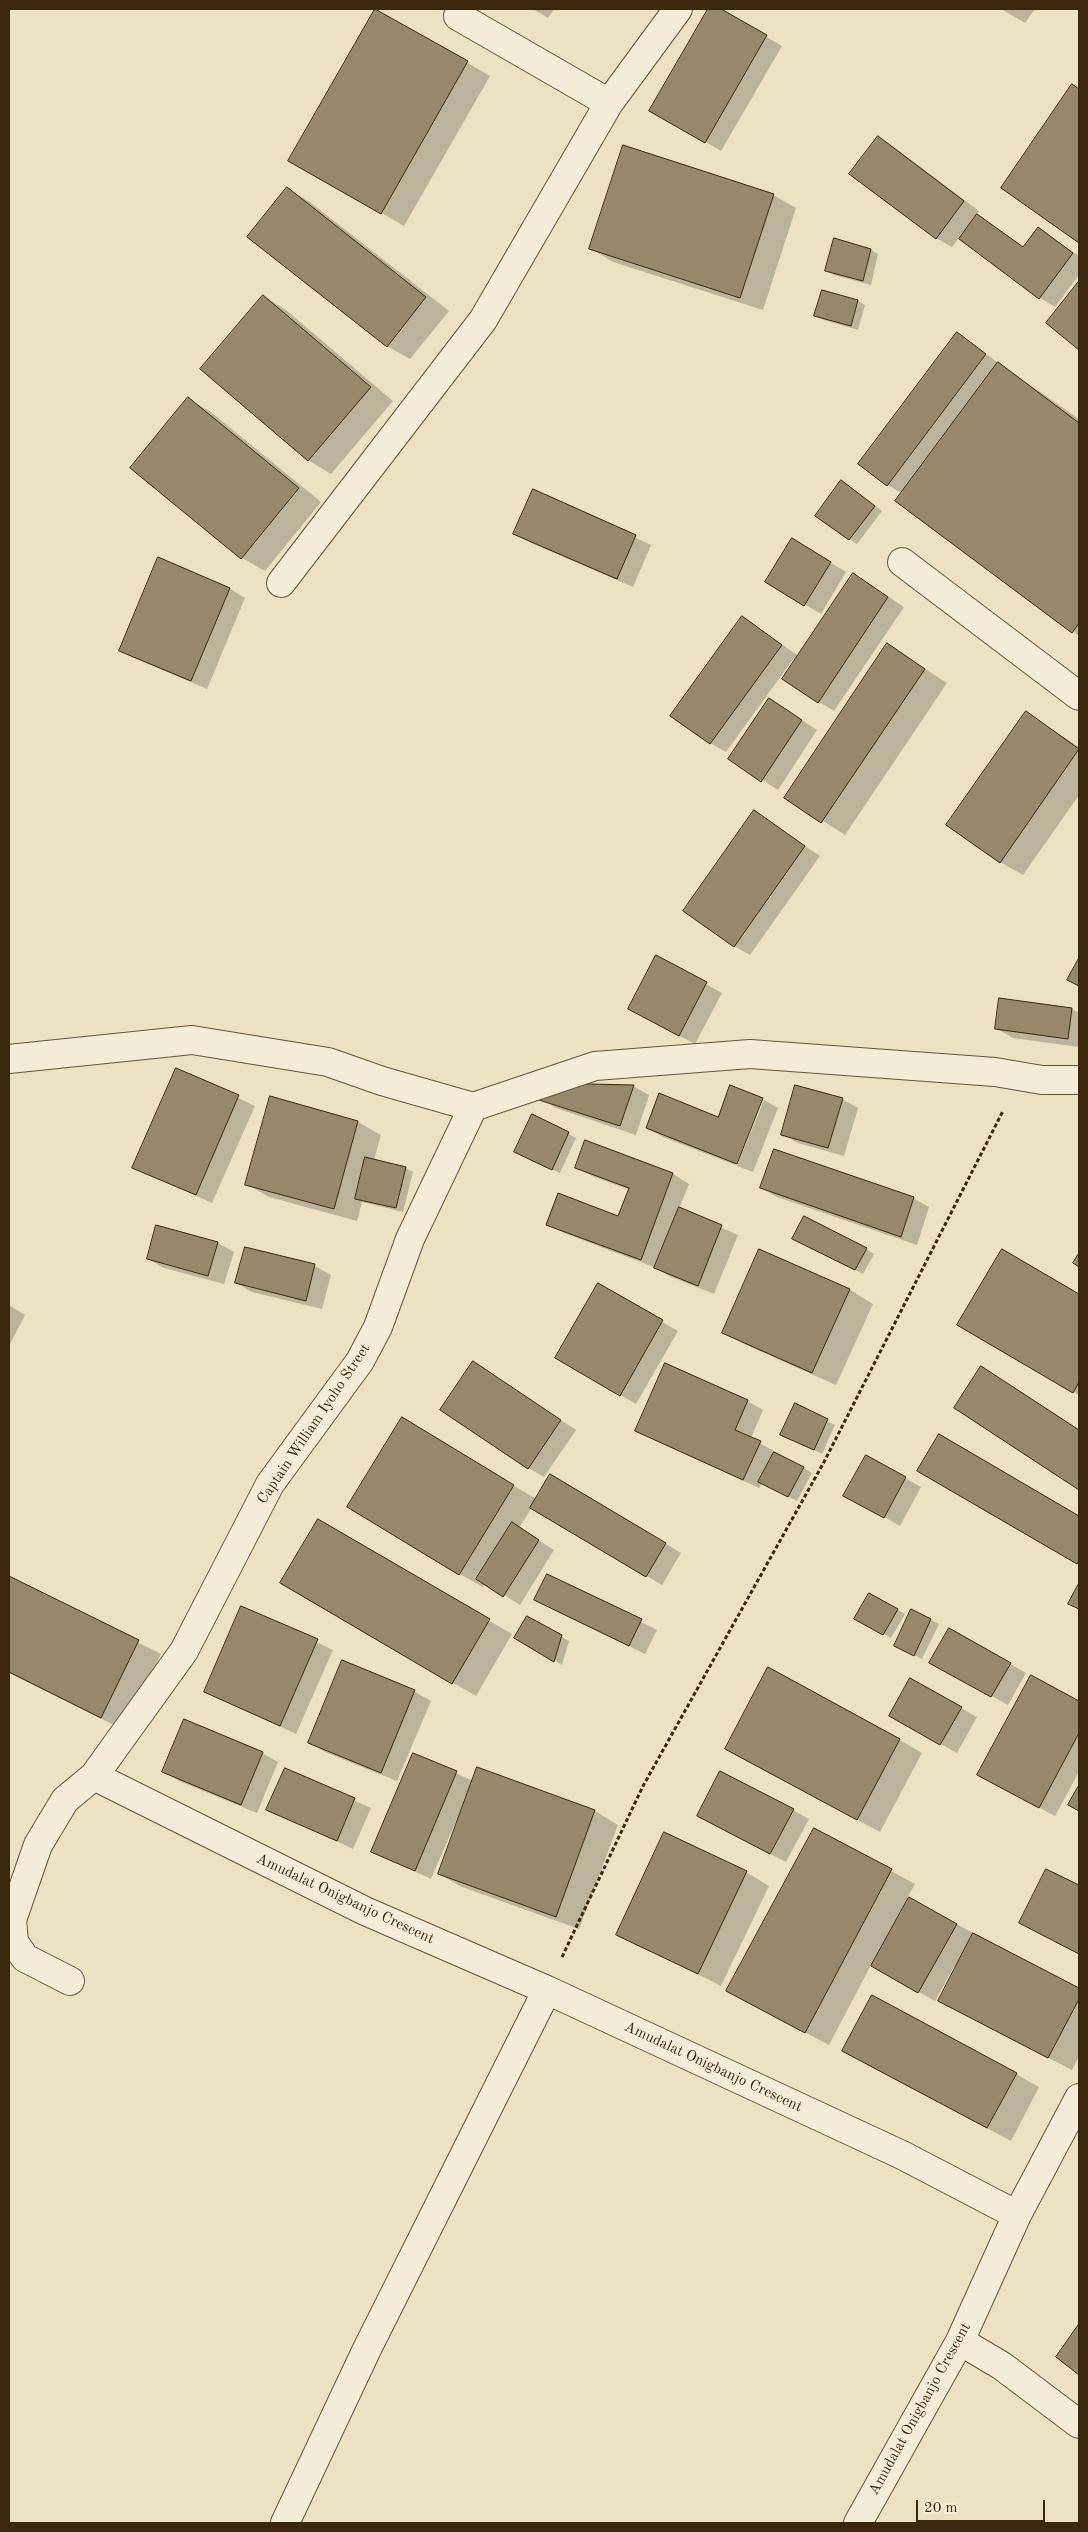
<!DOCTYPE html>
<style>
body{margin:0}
#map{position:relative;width:1088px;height:2532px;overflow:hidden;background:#ece1c1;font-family:"Old Standard TT",serif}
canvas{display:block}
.frame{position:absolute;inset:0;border:10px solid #3b270c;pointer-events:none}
.scale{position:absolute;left:916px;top:2500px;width:129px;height:22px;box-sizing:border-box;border:2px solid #3b270c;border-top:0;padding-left:6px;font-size:15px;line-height:18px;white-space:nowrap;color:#3b270c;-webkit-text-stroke:4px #f3ecd7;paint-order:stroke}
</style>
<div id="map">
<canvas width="1088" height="2532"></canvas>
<div class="frame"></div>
<div class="scale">20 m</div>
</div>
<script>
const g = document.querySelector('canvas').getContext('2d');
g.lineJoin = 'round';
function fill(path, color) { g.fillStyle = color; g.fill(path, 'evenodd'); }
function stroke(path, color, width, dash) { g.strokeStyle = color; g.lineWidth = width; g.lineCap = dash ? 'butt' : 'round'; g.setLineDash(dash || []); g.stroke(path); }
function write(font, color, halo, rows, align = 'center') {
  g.font = font + ' "Old Standard TT",serif'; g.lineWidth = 4; g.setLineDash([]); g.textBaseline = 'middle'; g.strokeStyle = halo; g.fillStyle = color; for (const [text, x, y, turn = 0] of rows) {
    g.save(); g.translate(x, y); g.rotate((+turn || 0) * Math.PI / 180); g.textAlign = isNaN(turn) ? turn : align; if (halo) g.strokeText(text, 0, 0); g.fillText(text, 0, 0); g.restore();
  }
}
const shadow = new Path2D(`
 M533,9H554L548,18Z
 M710,9H719L782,46L721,151L651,110Z
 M1001,9H1035L1025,23Z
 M376,10L490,76L404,226L290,160Z
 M1073,85L1079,89V241L1003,188Z
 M878,137L894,147L979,211L976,215L1024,247L1038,228L1079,256V275L1055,307L1040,298L959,238L952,247L936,238Z
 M287,189L310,202L449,311L410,359L387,346Z
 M773,195L796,208L763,310L613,262L590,248Z
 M871,250L878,254L871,285L834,275L827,271Z
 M1079,283V348L1047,323Z
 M263,296L286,310L393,401L331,474L308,460Z
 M858,301L865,305L858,330L824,320L816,316Z
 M957,334L1079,419V636L902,493L887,485Z
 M188,399L211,412L321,502L265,571L242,558Z
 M849,486L882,511L857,544L817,516Z
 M534,491L651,545L633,587L531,543L515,534Z
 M808,549L846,572L821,614L767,582Z
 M869,584L904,607L834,711L819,702L794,658L726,752L710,743L742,618L799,656Z
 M230,589L245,598L207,689L137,659L121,650Z
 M888,645L947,683L845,835L786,797Z
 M785,709L817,730L778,790L730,759Z
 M1026,713L1079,747V795L1023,875L1000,862Z
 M754,812L820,856L750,955L734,946Z
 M657,957L722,993L695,1044L645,1018Z
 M1000,999L1072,1009L1079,1013V1047L1013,1038L997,1029Z
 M176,1069L255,1106L212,1203L134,1167Z
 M633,1086L649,1095L636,1135L556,1108L541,1099Z
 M730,1086L763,1099H761L735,1165L663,1137L647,1128L718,1118Z
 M842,1099L858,1108L844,1156L798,1143L782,1134Z
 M764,1100L778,1108L753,1172L737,1166Z
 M533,1116L576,1138L560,1173L523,1156Z
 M358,1122L381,1135L374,1160L405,1168L413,1172L403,1212L362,1202L357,1221L269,1197L246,1184Z
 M585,1142L673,1174L689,1184L679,1209L738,1235L714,1294L671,1277L656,1268L564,1233L548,1224L619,1217L630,1190L592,1176L576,1167Z
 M762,1188L913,1198L929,1207L917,1245L777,1197Z
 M157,1226L218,1243L234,1252L224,1284L164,1268L148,1259Z
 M801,1243L866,1249L874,1254L863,1274Z
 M246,1248L315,1266L331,1275L322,1309L252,1292L236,1283Z
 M760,1250L850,1290L873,1304L836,1385L746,1345L723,1332Z
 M1003,1251L1079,1295V1395L958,1325Z
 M598,1285L678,1331L636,1404L556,1358Z
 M9,1305L25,1315L9,1346Z
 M474,1363L576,1430L544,1477L528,1468Z
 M981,1368L1079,1430V1488L955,1408Z
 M747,1401L763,1410L751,1438L812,1473L797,1501L762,1483L759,1488L636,1431Z
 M795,1405L835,1425L822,1454L790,1438Z
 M425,1432L536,1499L567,1484L681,1553L662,1585L532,1507L519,1528L554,1550L520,1605L485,1583L483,1587L460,1574Z
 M939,1436L1079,1517V1564L919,1471Z
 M905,1478L921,1487L900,1526L861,1504Z
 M318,1521L512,1634L476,1696L282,1583Z
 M547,1576L657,1630L645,1654L535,1600Z
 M9,1578L161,1654L124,1730L9,1673Z
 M870,1595L905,1614L891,1638L856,1618Z
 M242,1607L333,1650L296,1734L206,1691Z
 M912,1611L939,1624L922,1659L904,1650Z
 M528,1617L569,1641L562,1665L516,1638Z
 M949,1629L1026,1673L1008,1705L931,1662Z
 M343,1662L415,1692L431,1701L397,1781L325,1752L309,1742Z
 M1031,1677L1079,1703V1772L1055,1816L995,1784Z
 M911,1680L977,1717L957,1753L890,1716Z
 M900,1740L922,1753L880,1832L749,1762Z
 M262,1753L278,1762L257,1813L179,1781L163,1771Z
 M414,1754L473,1781L477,1769L595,1811L618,1825L579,1929L462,1887L439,1874L458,1821H456L431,1879L373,1852Z
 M286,1770L371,1808L353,1849L268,1809Z
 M793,1810L809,1819L786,1862L714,1825Z
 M814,1829L915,1884L907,1898L1079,1989V2056L1072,2070L939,2001L957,1966L955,1965L935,2001L871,1965L829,2045L751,2004Z
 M1047,1870L1079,1887V1954L1036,1932Z
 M746,1872L769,1886L721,1986L618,1934Z
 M866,2064L1016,2074L1039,2087L1011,2141Z`);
const building = new Path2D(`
 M375,9L468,61L381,214L288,161Z
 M708,9H721L767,35L705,143L649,111Z
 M1072,84L1079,89V243L1001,188Z
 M878,136L964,201L936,239L849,174Z
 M623,145L774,194L740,298L589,249Z
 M287,187L426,297L387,347L247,237Z
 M977,214L1023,247L1038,227L1073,253L1039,299L959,239Z
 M834,238L871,249L863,281L825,271Z
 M1079,281V350L1046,323Z
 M822,290L858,300L851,326L814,316Z
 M263,295L371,387L308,461L200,369Z
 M957,332L986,354L887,486L858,464Z
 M998,362L1079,423V623L1072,633L895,501Z
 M188,397L299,488L241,559L130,468Z
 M841,480L875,506L849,540L815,516Z
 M533,489L636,535L617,579L513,534Z
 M792,538L831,562L804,606L765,582Z
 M158,557L230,588L191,681L119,651Z
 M853,573L888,597L818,703L782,679Z
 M742,616L782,645L710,744L670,716Z
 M887,643L925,669L821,823L784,798Z
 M769,698L802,720L761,782L728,759Z
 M1026,711L1079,749L1000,863L946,825Z
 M754,810L805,846L734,947L683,911Z
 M656,955L707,982L679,1036L628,1009Z
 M1079,958V986L1067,980Z
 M999,998L1072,1008L1068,1039L995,1029Z
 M176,1068L239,1095L196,1195L132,1168Z
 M545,1083L634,1085L620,1126L539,1100Z
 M730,1085L763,1098L737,1164L646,1128L659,1093L718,1117Z
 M795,1085L843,1098L828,1148L781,1135Z
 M270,1096L358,1121L334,1209L245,1185Z
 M532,1114L569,1132L552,1170L514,1152Z
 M585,1140L673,1173L641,1260L546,1225L558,1193L618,1216L629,1188L575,1168Z
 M774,1149L914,1197L901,1237L760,1188Z
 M365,1157L406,1167L396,1208L355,1199Z
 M679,1207L722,1225L698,1286L654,1268Z
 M804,1216L867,1248L855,1270L792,1239Z
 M156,1225L218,1242L208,1276L147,1259Z
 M245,1247L315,1264L306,1301L235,1283Z
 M759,1249L850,1289L812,1373L722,1333Z
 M1002,1249L1079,1294V1382L1073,1393L957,1325Z
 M1079,1253V1267L1073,1263Z
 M598,1283L663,1320L620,1396L555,1358Z
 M473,1361L561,1420L528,1469L440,1410Z
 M665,1363L748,1400L735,1430L761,1441L743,1480L635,1431Z
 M981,1366L1079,1430V1490L954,1408Z
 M795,1403L828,1419L814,1450L780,1435Z
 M402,1417L514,1485L459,1575L347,1507Z
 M939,1434L1079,1516V1560L1077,1564L917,1471Z
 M774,1452L804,1467L788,1497L758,1482Z
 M866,1455L906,1477L884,1518L843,1496Z
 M550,1474L666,1543L646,1577L530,1508Z
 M318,1519L490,1619L452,1684L280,1583Z
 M512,1522L539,1540L503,1597L476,1579Z
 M547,1574L642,1619L629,1646L534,1600Z
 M9,1576L139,1640L101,1718L9,1672Z
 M1079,1583V1609L1068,1604Z
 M869,1593L898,1609L883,1635L854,1619Z
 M241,1606L318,1639L280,1726L204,1692Z
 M911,1609L931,1619L914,1656L894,1646Z
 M527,1616L562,1635L554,1662L514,1638Z
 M949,1628L1011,1663L991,1697L929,1663Z
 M342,1660L415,1690L381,1773L308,1743Z
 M768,1667L900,1739L857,1820L725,1749Z
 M1031,1675L1079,1701V1733L1039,1808L977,1775Z
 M910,1678L962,1707L940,1745L889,1716Z
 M184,1719L263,1752L241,1805L162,1772Z
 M413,1753L457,1771L415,1871L371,1852Z
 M477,1767L595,1810L556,1917L438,1874Z
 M285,1768L355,1798L337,1841L266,1810Z
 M720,1771L794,1809L770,1854L697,1816Z
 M1079,1785V1811L1068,1805Z
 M814,1828L892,1869L805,2033L726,1991Z
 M664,1832L747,1871L698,1974L616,1935Z
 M1046,1869L1079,1885V1954L1019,1923Z
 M909,1897L957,1924L918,1993L871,1966Z
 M973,1933L1079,1988V1999L1048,2058L938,2001Z
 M872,1995L1017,2073L987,2128L842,2051Z
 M1079,2324V2375L1056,2357Z`);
const path = new Path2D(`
 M562,1957L643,1786L824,1462L1003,1111`);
const minor = new Path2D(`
 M458,16L609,103
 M902,562L1079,696
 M281,583L483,320L609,103L678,9
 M9,1059L192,1040L328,1062L382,1081L473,1107L595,1066L750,1054L995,1072L1042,1080H1079
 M94,1776L365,1911L547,1990L902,2155L1017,2215L960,2341L858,2523
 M70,1981L25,1958L14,1942L12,1920L38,1845L65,1800L94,1776L184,1651L270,1484L360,1361L378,1327L410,1239L473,1107
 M1017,2215L1079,2098
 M960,2341L1002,2366L1079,2424
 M285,2523L367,2349L547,1990`);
const streetNames = [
 ["Captain William Iyoho Street",314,1424,-56],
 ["Amudalat Onigbanjo Crescent",345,1899,25],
 ["Amudalat Onigbanjo Crescent",713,2067,25],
 ["Amudalat Onigbanjo Crescent",920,2409,-61]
];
fill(shadow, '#0003');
fill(building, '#97886a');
stroke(building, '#3b270c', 1);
stroke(minor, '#675639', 30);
stroke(path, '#3b270c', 3, [4, 2.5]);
stroke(minor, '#f3ecd7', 28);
write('15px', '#3b270c', '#f3ecd7', streetNames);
</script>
